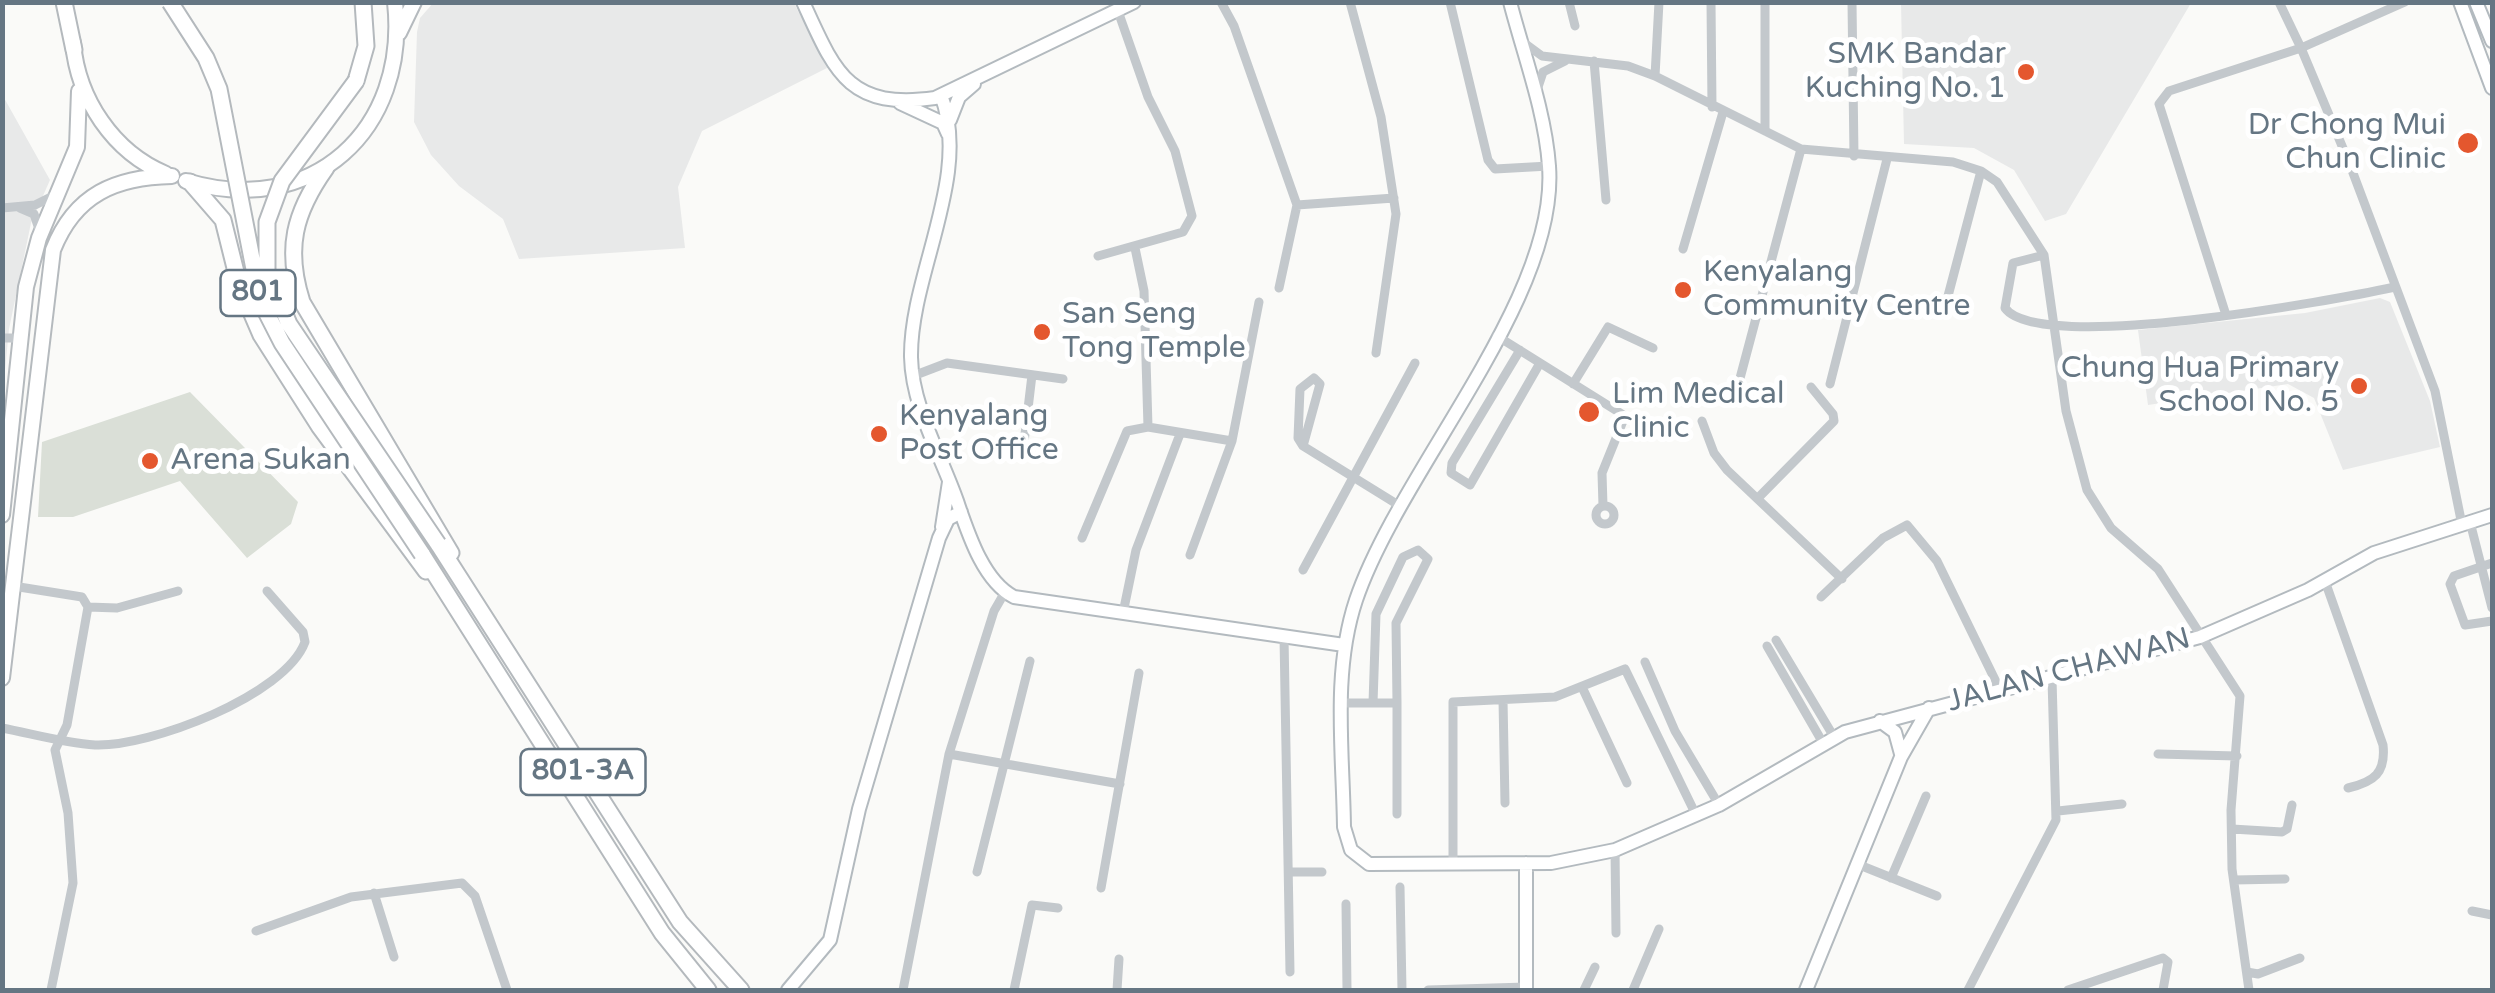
<!DOCTYPE html>
<style>
body{margin:0}
#map{position:relative;width:2495px;height:993px;overflow:hidden;background:#fafaf8;font-family:"Varela Round",sans-serif}
canvas{display:block}
.frame{position:absolute;inset:0;border:5px solid #657683;pointer-events:none}
</style>
<div id="map">
<canvas width="2495" height="993"></canvas>
<div class="frame"></div>
</div>
<script>
const g = document.querySelector('canvas').getContext('2d');
g.lineJoin = 'round';
function fill(path, color) { g.fillStyle = color; g.fill(path, 'evenodd'); }
function stroke(path, color, width, dash) { g.strokeStyle = color; g.lineWidth = width; g.lineCap = dash ? 'butt' : 'round'; g.setLineDash(dash || []); g.stroke(path); }
function write(font, color, halo, rows, align = 'center') {
  g.font = font + ' "Varela Round",sans-serif'; g.lineWidth = 10; g.setLineDash([]); g.textBaseline = 'middle'; g.strokeStyle = halo; g.fillStyle = color; for (const [text, x, y, turn = 0] of rows) {
    g.save(); g.translate(x, y); g.rotate((+turn || 0) * Math.PI / 180); g.textAlign = isNaN(turn) ? turn : align; if (halo) g.strokeText(text, 0, 0); g.fillText(text, 0, 0); g.restore();
  }
}
const built = new Path2D(`
 M434,2L794,3L827,68L702,131L678,187L685,248L519,259L503,219L459,186L431,155L414,122L417,32L420,18Z
 M1901,3V2L2191,3L2066,214L2045,221L2014,170L1974,148L1904,144Z
 M3,96L50,180L31,223L9,329L3,391Z
 M2380,298L2390,302L2430,401L2440,447L2343,470L2314,398L2288,384L2148,405L2138,330L2305,313Z`);
const green = new Path2D(`
 M190,392L298,502L291,524L247,558L180,481L73,517H38L42,442Z`);
const street = new Path2D(`
 M1221,2L1234,26L1297,205L1394,198
 M1350,2L1381,117L1396,214L1376,353
 M1450,2L1488,160L1495,169L1549,166
 M1569,2L1575,26
 M1711,2L1712,107
 M1765,2V131
 M1852,2L1854,156
 M2279,2L2301,48L2405,2
 M1523,42L1542,56L1628,66L1655,76L1801,149L1953,162L1981,171L1997,182L2044,255L2066,411L2087,490L2111,528L2158,569L2240,696L2231,810L2232,869L2249,990
 M1594,61L1606,200
 M1655,76L1659,2
 M1537,90L1543,72L1565,61
 M2,208L35,205L57,194
 M20,208L34,214L40,232
 M1135,248L1144,291L1148,427
 M1683,249L1723,112
 M2044,255L2013,263L2005,308C2039,355 2335,300 2395,287
 M1098,256L1183,232L1192,216L1175,151L1148,97L1118,11
 M1279,288L1297,205
 M1948,296L1981,171
 M2226,315L2159,104L2169,91L2301,48L2350,165L2435,391L2462,525
 M1497,336L1625,416L1602,473L1603,506
 M2,338H21
 M1520,350L1452,463L1451,473L1470,485L1540,363
 M913,376L947,363L1063,379
 M1739,382L1801,149
 M1573,384L1608,327L1653,348
 M1830,384L1887,159
 M1702,421L1714,453L1727,470L1842,579
 M1303,446L1320,384L1314,378L1300,389L1298,438L1303,446L1400,506
 M1023,451L1032,375
 M1758,498L1834,421L1833,414L1811,387
 M1596 515a9 9 0 1 1 18 0a9 9 0 1 1-18 0Z
 M2470,522L2492,608
 M1082,538L1127,431L1148,427L1232,441
 M1190,555L1232,441L1259,302
 M2492,563L2454,576L2450,584L2465,625L2492,621
 M1303,570L1415,363
 M2325,581L2383,745C2386,773 2374,782 2348,788
 M13,586L82,597L88,607L67,725L55,750L68,813L73,883L51,990
 M1821,597L1883,538L1907,525L1937,561L2001,692
 M88,607L117,608L178,591
 M1123,613L1136,550L1180,434
 M1284,637L1290,972
 M1776,640L1834,737
 M1767,646L1823,743
 M1645,662L1675,731L1719,805
 M1582,687L1627,783
 M1503,700L1505,803
 M1341,703H1397V814
 M1373,703L1376,614L1403,557L1418,550L1428,559L1396,623L1397,703
 M2,728C33,734 64,743 95,745C149,747 285,696 305,642L303,632L267,591
 M949,754L1120,784
 M2158,754L2237,756
 M2058,811L2122,804
 M2232,829L2282,832L2287,829L2292,805
 M1615,850L1616,933
 M1453,863V702L1555,697L1625,669L1696,815
 M1857,864L1937,896
 M977,872L1030,661
 M1289,872H1322
 M1891,878L1926,796
 M2234,880L2285,879
 M1400,887L1402,990
 M1101,888L1139,673
 M374,893L394,957
 M1346,904L1347,990
 M2472,911L2492,915
 M256,931L351,897L462,883L475,896L507,990
 M2247,972L2258,974L2300,958
 M903,990L949,754L994,611L1005,592
 M1014,990L1032,905L1058,908
 M1117,990L1119,959
 M1428,990L1526,987
 M1584,990L1595,967
 M1633,990L1659,929
 M1968,990L2056,820L2052,679
 M2068,990L2163,958L2168,962L2163,990`);
const secondary = new Path2D(`
 M803,2C835,72 848,110 935,98L1134,2
 M1510,2C1524,56 1545,111 1549,166C1559,299 1400,470 1356,600C1332,672 1343,752 1344,827L1351,850L1369,864L1551,863L1615,850L1719,805L1845,732L2200,637L2308,590L2374,553L2492,515
 M2460,2L2492,88
 M2476,2L2492,41
 M941,95C972,176 910,274 911,357C912,407 941,455 957,501C968,533 983,581 1014,597L1344,645
 M900,103L943,123L948,134
 M950,120L959,97L974,84
 M942,527L949,482
 M1880,721L1895,732L1901,754
 M788,990L830,940L859,809L939,538L948,519L961,512
 M1526,990V863
 M1806,990L1901,757L1929,708`);
const primary = new Path2D(`
 M399,33L414,2
 M73,43C78,99 113,152 166,174
 M186,181C312,219 409,130 395,2
 M2,515L26,287L39,238L77,147L79,91
 M2,678L53,250C75,194 116,177 172,176`);
const highway = new Path2D(`
 M64,2L74,50
 M356,81L366,46L363,2
 M326,168C294,213 285,249 302,302L451,553
 M190,182L223,220L239,284L261,335L319,426L426,571
 M438,544L680,922L741,990
 M422,554L662,933L708,990`);
const highwayBridge = new Path2D(`
 M170,2L206,58L219,89L260,300L282,343L422,554
 M356,81L282,181L267,222V272L289,324L438,544`);
const markers = [
 [2026,72,10,"#e4572e"],
 [2468,143,12,"#e4572e"],
 [1683,290,10,"#e4572e"],
 [1042,332,10,"#e4572e"],
 [2359,386,10,"#e4572e"],
 [1589,412,12,"#e4572e"],
 [879,434,10,"#e4572e"],
 [150,461,10,"#e4572e"]
];
const shields = [
 [258,293,75],
 [583,772,125]
];
const shieldNames = [
 ["801",258,293],
 ["801-3A",583,772]
];
const poiNames = [
 ["SMK Bandar",2006,55,"right"],
 ["Kuching No. 1",2006,89,"right"],
 ["Dr Chong Mui",2446,126,"right"],
 ["Chun Clinic",2446,160,"right"],
 ["Kenyalang",1703,273],
 ["Community Centre",1703,307],
 ["San Seng",1062,315],
 ["Tong Temple",1062,349],
 ["Chung Hua Primary",2339,369,"right"],
 ["School No. 5",2339,403,"right"],
 ["Lim Medical",1612,395],
 ["Clinic",1612,429],
 ["Kenyalang",899,417],
 ["Post Office",899,451],
 ["Arena Sukan",170,461]
];
const streetNames = [
 ["JALAN CHAWAN",2069,671,-15]
];
fill(built, '#e8e9e9');
fill(green, '#dadfd7');
stroke(secondary, '#b3babf', 16);
stroke(primary, '#b5babe', 18);
stroke(highway, '#b4b9bd', 19);
stroke(street, '#c3c8cc', 9);
stroke(secondary, '#fff', 12);
stroke(primary, '#fff', 14);
stroke(highway, '#fff', 15);
stroke(highwayBridge, '#b4b9bd', 19, []);
stroke(highwayBridge, '#fff', 15);
for (const [x, y, r, color] of markers) { const dot = new Path2D(); dot.arc(x, y, r, 0, 2 * Math.PI); g.fillStyle = color; g.fill(dot); stroke(dot, '#fff', 4); }
for (const [x, y, w] of shields) { const box = new Path2D(); box.roundRect(x - w / 2, y - 23, w, 46, 8); g.fillStyle = '#fff'; g.fill(box); stroke(box, '#657683', 2.5); }
write('bold 28px', '#657683', null, shieldNames);
write('30px', '#657683', '#fff', poiNames, 'left');
write('30px', '#657683', '#fff', streetNames);
</script>
